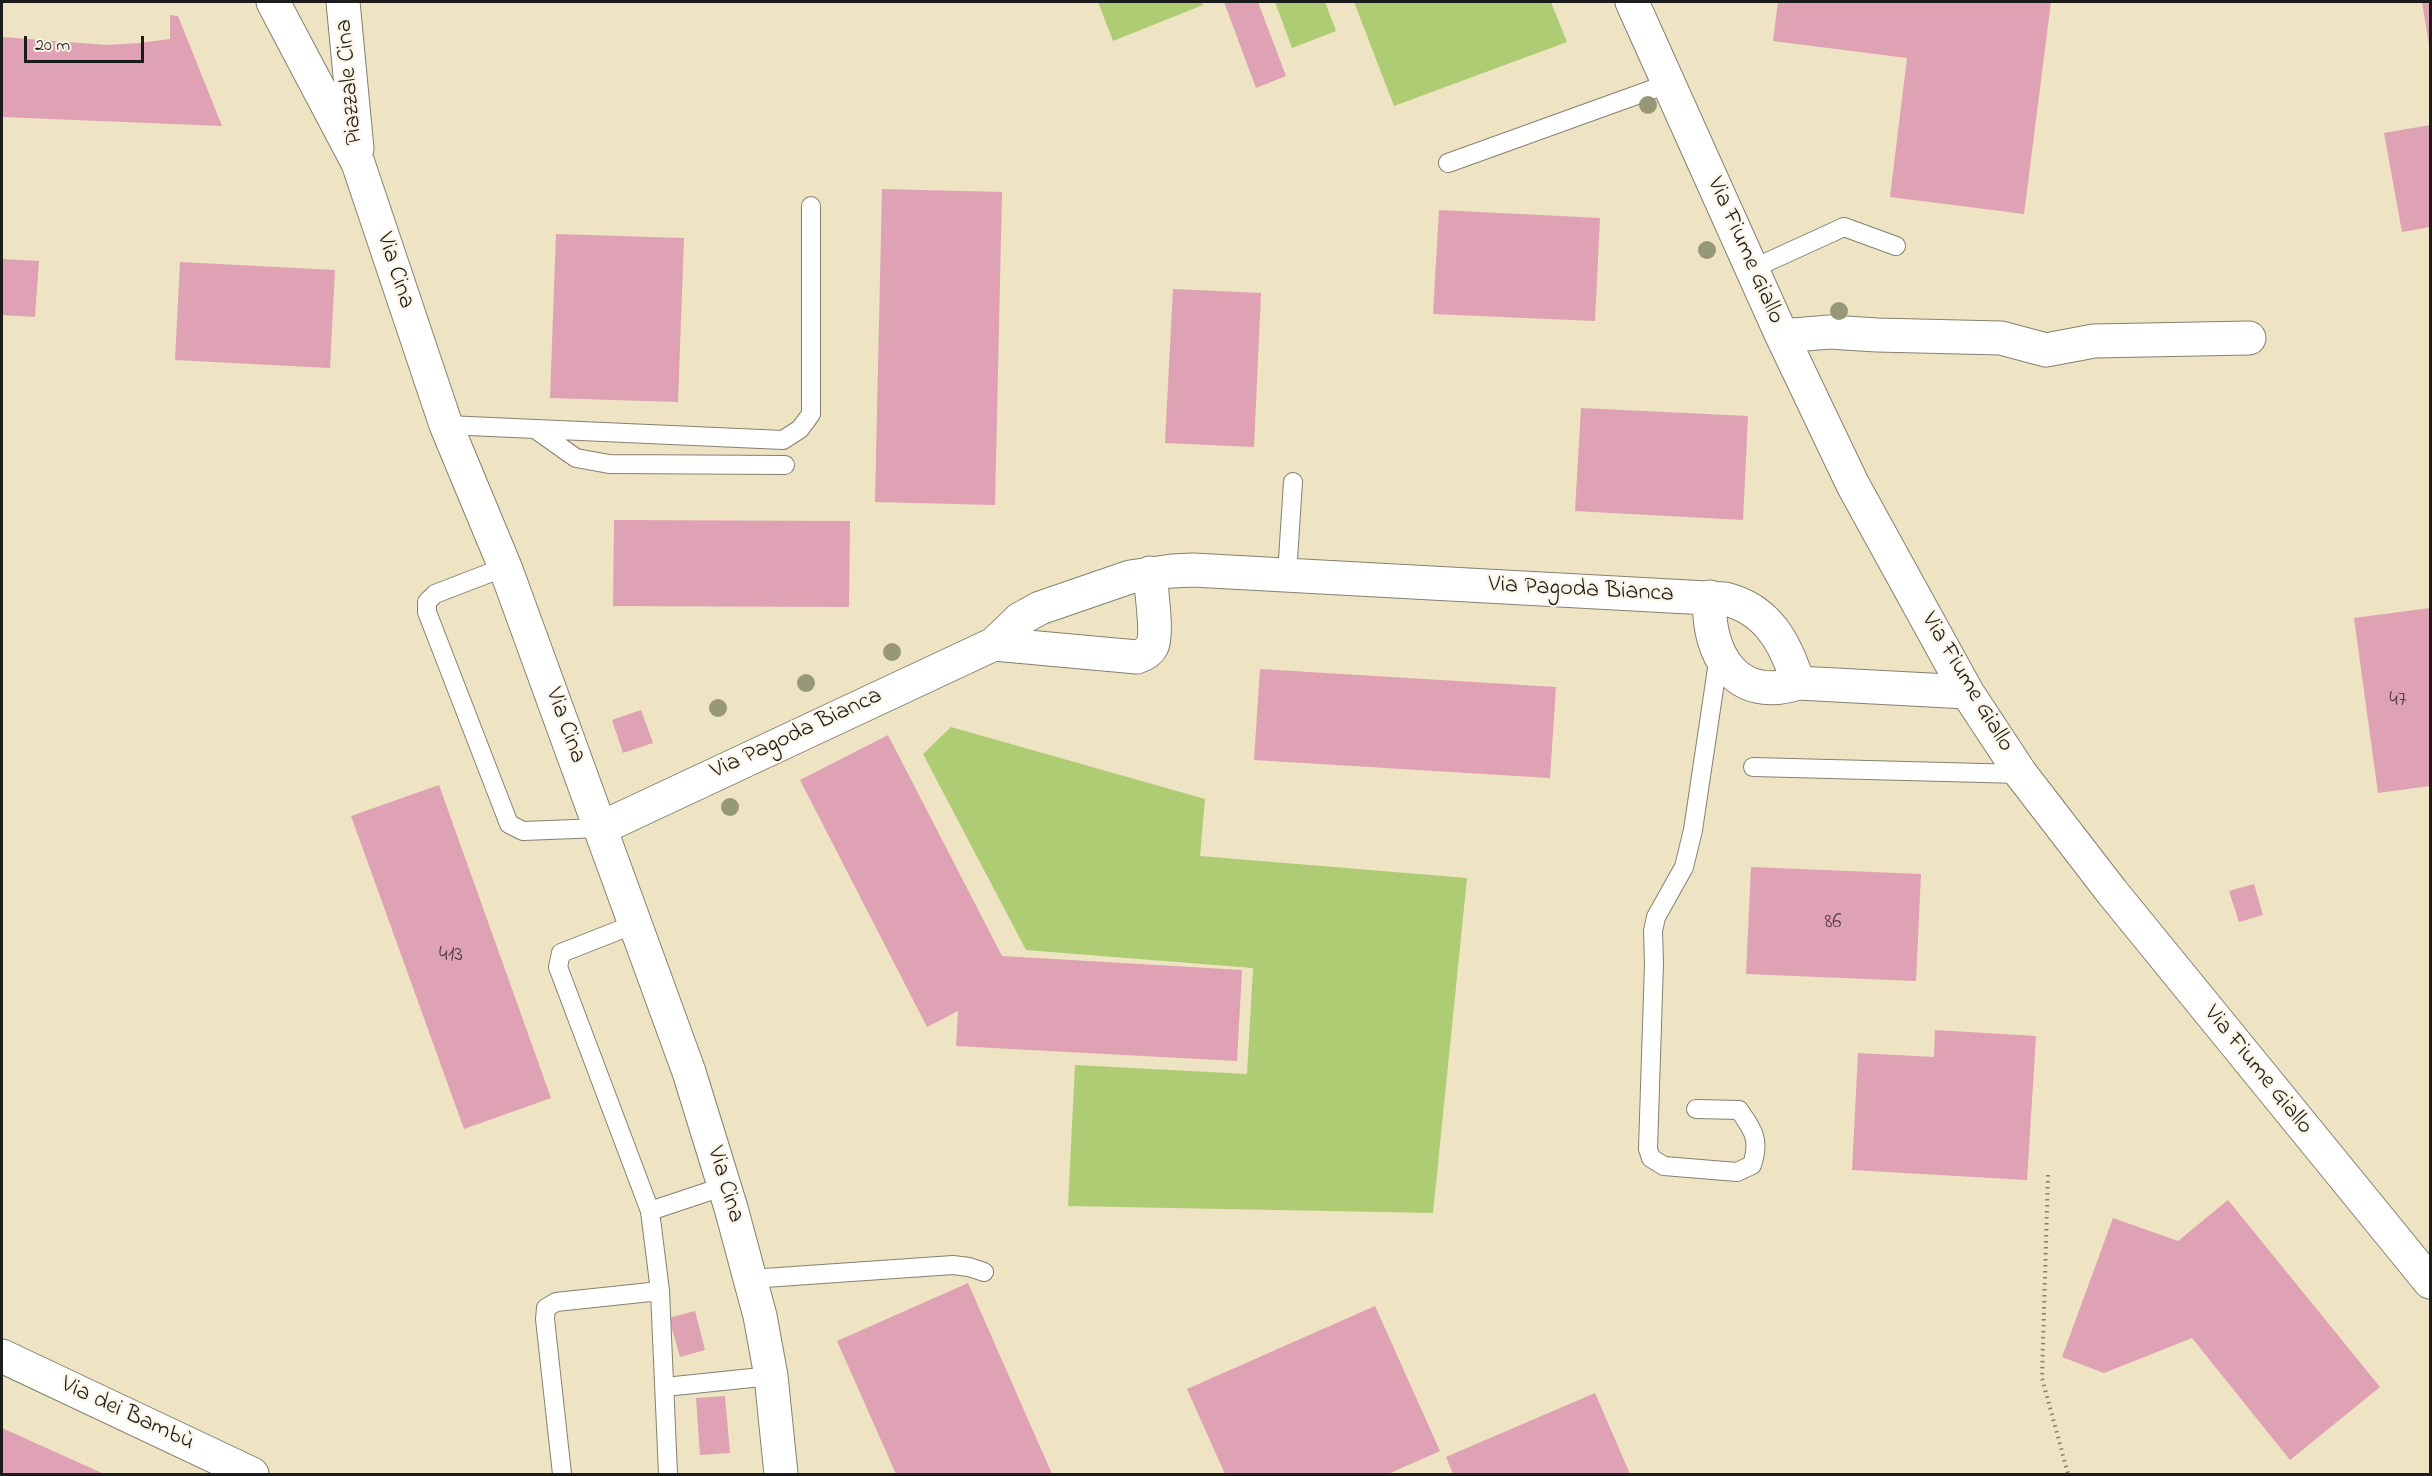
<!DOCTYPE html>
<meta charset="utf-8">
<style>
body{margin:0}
#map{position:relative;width:2432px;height:1476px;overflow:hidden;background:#eee3c3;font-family:"Indie Flower",sans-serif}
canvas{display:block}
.frame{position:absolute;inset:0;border:3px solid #1c1c1c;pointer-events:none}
.scale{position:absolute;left:24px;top:36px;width:120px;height:27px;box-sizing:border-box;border:3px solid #1c1c1c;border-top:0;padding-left:8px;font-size:18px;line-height:21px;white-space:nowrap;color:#1c1c1c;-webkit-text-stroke:4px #fcf5e5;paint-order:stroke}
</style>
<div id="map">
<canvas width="2432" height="1476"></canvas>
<div class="frame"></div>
<div class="scale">20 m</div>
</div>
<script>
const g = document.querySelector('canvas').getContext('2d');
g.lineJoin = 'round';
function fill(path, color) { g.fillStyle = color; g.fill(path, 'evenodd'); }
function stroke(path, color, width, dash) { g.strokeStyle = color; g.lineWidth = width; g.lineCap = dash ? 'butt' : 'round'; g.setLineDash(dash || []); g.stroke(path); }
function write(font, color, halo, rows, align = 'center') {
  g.font = font + ' "Indie Flower",sans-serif'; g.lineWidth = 4.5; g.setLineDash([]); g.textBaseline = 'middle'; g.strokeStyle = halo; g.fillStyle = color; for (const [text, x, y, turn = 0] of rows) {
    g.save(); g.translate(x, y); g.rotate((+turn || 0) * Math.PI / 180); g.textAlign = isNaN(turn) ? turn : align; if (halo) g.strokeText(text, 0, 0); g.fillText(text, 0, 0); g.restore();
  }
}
const green = new Path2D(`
 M1098,2H1202L1203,5L1113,41Z
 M1275,2H1325L1336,31L1292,48Z
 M1354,2H1551L1567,42L1394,106Z
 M951,727L1205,799L1200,856L1467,878L1433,1213L1068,1206L1075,1065L1247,1074L1253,968L1026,950L923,754Z`);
const building = new Path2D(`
 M1224,2H1258L1286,76L1256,88Z
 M1778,2H2051L2024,214L1890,197L1907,58L1773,41Z
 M2422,2H2430V45H2429Z
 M170,15L178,16L222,126L2,117V37L107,45L139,43L170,39Z
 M2430,125V227L2402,232L2384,133Z
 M882,189L1002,192L995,505L875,502Z
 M1439,210L1600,218L1595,321L1433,314Z
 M556,234L684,238L678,402L550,398Z
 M2,259L39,261L35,317L2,315Z
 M180,262L335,270L330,368L175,360Z
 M1173,289L1261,293L1254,447L1165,443Z
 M1581,408L1748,416L1743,520L1575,511Z
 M614,520L850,521L849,607L613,606Z
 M2430,608V786L2378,793L2354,618Z
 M1260,669L1556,687L1550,778L1254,760Z
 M641,710L653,743L623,753L612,720Z
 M888,735L1002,956L1242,970L1237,1061L956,1046L958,1011L927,1027L800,780Z
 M439,785L551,1098L464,1129L351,816Z
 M1751,867L1921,874L1916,981L1746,974Z
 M2254,884L2263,915L2239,922L2229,891Z
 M1935,1030L2036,1036L2027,1180L1852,1170L1858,1053L1934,1057Z
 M2228,1200L2380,1387L2290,1460L2192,1338L2104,1373L2062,1357L2113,1218L2178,1241Z
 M968,1283L1052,1474H896L837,1341Z
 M1375,1306L1440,1451L1388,1474H1225L1187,1389Z
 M695,1311L705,1350L680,1357L669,1318Z
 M1595,1393L1630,1474H1453L1446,1457Z
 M725,1396L730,1453L700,1455L696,1398Z
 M2,1428L104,1474H2Z`);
const path = new Path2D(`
 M2048,1175L2042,1378L2068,1474`);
const service = new Path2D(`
 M1448,163L1670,83
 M1752,269L1844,227L1896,246
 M446,425L783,440L800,429L811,414V206
 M535,429L576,458L609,464L785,465
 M505,567L435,594L427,602V612L509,824L523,831L601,828
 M1287,575L1293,482
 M1753,767L2021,774
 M635,924L561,953L558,967L650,1211
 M1696,1109L1739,1110C1754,1131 1760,1140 1752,1165L1737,1172L1664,1166L1651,1158L1648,1149L1654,963L1653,931L1656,917L1684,867L1693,830L1719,655
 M750,1279L953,1265L969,1267L984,1272
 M660,1291L650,1211L725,1186
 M665,1387L771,1376
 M562,1474L545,1319L546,1308L556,1302L660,1291L668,1474`);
const minor = new Path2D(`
 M1632,2L1782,336L1853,485L1967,692L2021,774L2112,892L2430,1282
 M1782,336L1829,332L1877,335L2001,338L2046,350L2094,341L2249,338
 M1710,597C1706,653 1736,704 1798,683L1967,692
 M994,644L1137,657C1143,655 1149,652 1152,646C1158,635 1151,588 1150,573
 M601,828L994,644L1020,619L1040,608L1130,577L1172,571L1193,570L1725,599C1768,609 1786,644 1798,683
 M2,1356L252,1474`);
const tertiary = new Path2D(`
 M273,2L358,163L446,425L505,567L689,1072L731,1208L760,1316L771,1376L781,1474
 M343,2L357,149`);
const trees = [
 [1648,105],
 [1707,250],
 [1839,311],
 [892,652],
 [806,683],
 [718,708],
 [730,807]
];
const numberNames = [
 ["47",2398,702],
 ["86",1833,924],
 ["413",451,957]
];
const streetNames = [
 ["Piazzale Cina",351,82,-95],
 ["Via Fiume Giallo",1744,251,66],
 ["Via Cina",394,271,72],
 ["Via Pagoda Bianca",1581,591,3],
 ["Via Fiume Giallo",1966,683,59],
 ["Via Cina",564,726,70],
 ["Via Pagoda Bianca",797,735,-25],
 ["Via Fiume Giallo",2257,1071,51],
 ["Via Cina",724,1185,73],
 ["Via dei Bambù",127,1415,25]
];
fill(green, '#aecc73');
fill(building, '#dfa1b4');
stroke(service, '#858070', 20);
stroke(minor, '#858070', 35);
stroke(tertiary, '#858070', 35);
stroke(path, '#858070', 4, [1.5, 4.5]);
stroke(service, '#fff', 18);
stroke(minor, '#fff', 33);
stroke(tertiary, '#fff', 33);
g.fillStyle = '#979878';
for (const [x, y] of trees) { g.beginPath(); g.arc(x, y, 9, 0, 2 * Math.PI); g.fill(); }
write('21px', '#4d3d42', null, numberNames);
write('24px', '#1c1c1c', '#fcf5e5', streetNames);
</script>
